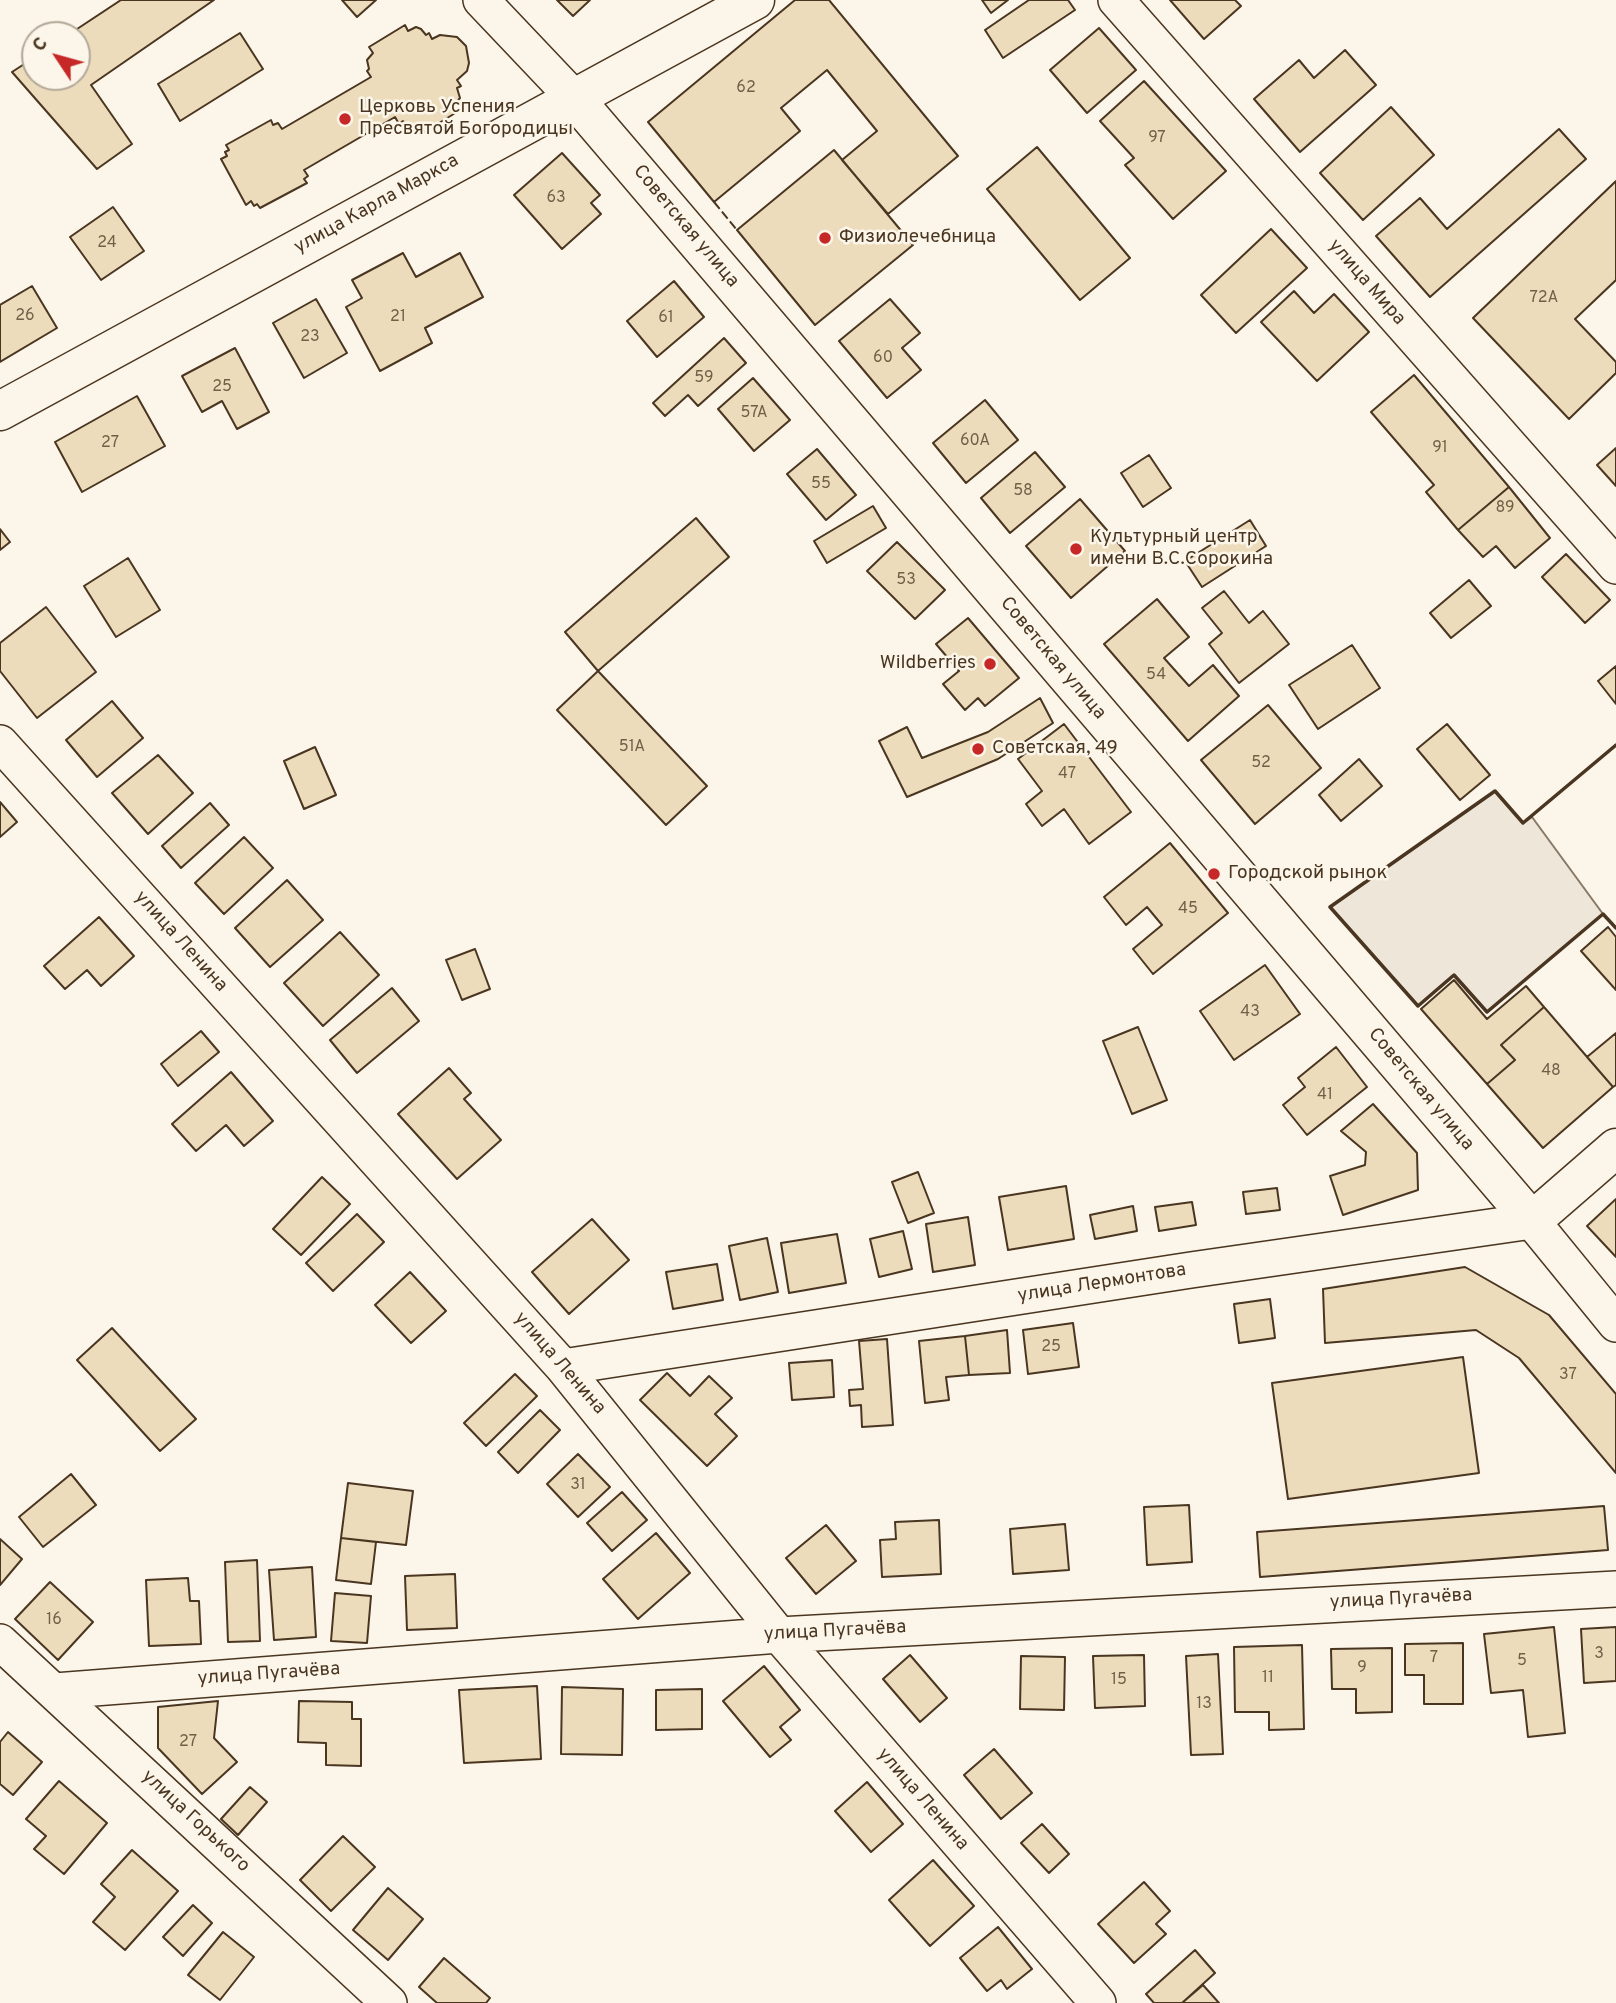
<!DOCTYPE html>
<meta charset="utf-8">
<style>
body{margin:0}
#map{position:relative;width:1616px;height:2003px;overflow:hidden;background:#fbf6e9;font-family:Overpass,sans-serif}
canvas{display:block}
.north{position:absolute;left:21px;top:21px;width:70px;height:70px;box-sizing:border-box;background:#fbf6e9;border:2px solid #b4a999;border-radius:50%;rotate:306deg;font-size:19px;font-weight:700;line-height:28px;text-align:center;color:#4a3520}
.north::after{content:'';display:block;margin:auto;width:24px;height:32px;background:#c62828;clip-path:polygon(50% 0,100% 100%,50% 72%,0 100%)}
</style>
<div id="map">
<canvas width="1616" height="2003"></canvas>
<div class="north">С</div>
</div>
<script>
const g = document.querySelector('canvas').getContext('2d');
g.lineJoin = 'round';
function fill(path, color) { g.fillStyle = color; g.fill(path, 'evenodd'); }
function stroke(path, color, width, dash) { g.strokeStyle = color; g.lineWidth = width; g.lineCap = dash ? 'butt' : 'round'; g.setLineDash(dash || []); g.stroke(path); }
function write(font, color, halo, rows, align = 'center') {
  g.font = font + ' Overpass,sans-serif'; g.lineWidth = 5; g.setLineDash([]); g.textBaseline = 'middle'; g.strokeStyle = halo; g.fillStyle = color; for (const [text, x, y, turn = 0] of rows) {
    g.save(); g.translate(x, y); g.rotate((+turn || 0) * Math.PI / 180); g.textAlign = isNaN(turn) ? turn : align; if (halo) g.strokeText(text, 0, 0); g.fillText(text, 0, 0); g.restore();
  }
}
const green = new Path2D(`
 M1495,791L1523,823L1532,817L1603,914L1487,1012L1454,975L1418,1006L1330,907Z`);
const building = new Path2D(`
 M121,0H214L91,85L132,144L97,169L12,72L35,57V77H77V35H68Z
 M342,0H376L357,17Z
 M557,0H590L573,16Z
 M795,0H829L958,156L888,214L842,160L877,131L827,70L781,108L800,131L714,202L648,122Z
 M982,0H1008L991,13Z
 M1029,0H1068L1075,10L1003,58L985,30Z
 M1170,0H1235L1241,6L1204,39Z
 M405,25L408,31L416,27L421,29L426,35L429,33L432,39L440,35L457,37L466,46L469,63L467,71L457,80L461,86L457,88L460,98L453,106L457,112L421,134L417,127L408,128L403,121L399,124L395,117L304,170L308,176L304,179L307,183L260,208L257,204L254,206L251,201L246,205L221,159L227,156L225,152L229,150L226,145L271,120L273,125L278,123L282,129L371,77L367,71L369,69L367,60L373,53L369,47Z
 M1099,28L1136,70L1087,113L1050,70Z
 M240,33L263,69L180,121L158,84Z
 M1345,50L1376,85L1300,152L1254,99L1299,60L1314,78Z
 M1144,81L1226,171L1173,219L1125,165L1134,158L1100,121Z
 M1391,107L1434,155L1363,220L1320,173Z
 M1559,129L1586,159L1430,297L1376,236L1420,198L1447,229Z
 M1037,147L1130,258L1080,300L987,189Z
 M834,150L913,245L815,325L737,230Z
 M562,153L600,195L591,203L601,214L562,249L514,195Z
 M1616,181V280L1575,319L1616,362V373L1569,419L1473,318Z
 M113,207L144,251L101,280L70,237Z
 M1271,229L1307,268L1236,333L1201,295Z
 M403,253L416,277L460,253L483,297L425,328L432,343L380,371L346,307L362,298L352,280Z
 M674,281L704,317L657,357L627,321Z
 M32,286L57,328L0,362V305Z
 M1294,291L1314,313L1334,294L1369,332L1317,381L1261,322Z
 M316,299L347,353L304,378L273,323Z
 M890,299L920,333L902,348L921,370L887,398L839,341Z
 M724,338L746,363L698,406L688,395L665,416L653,403Z
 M235,348L269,412L237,429L222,401L202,412L182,376Z
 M1414,375L1509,487L1458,530L1426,492L1434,485L1371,412Z
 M753,378L790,420L754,451L718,409Z
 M137,396L165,446L82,492L55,442Z
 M985,400L1018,440L966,483L933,443Z
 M1616,448V486L1597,465Z
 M817,449L856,495L826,520L787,474Z
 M1035,452L1065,487L1010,533L981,498Z
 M1149,455L1171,488L1143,507L1121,473Z
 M1509,487L1550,538L1515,568L1496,546L1483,557L1458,530Z
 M1080,499L1125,551L1071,598L1026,546Z
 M873,506L886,528L827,563L814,541Z
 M696,518L729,557L598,671L565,632Z
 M1250,520L1266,546L1202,587L1185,561Z
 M0,529L10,542L0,550Z
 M897,542L945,590L915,619L867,571Z
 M1566,554L1610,600L1585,623L1542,577Z
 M128,558L160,610L116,637L84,586Z
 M1469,580L1491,606L1451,638L1430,613Z
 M1224,591L1249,623L1263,611L1289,644L1239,683L1209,644L1222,633L1202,608Z
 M1157,599L1189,637L1164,658L1189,686L1213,665L1239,696L1188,741L1104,644Z
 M46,607L96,672L37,718L0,671V643Z
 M968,618L1019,678L985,706L978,698L965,710L943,684L959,671L936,644Z
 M1352,645L1380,688L1318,729L1289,685Z
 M1616,666V704L1598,681Z
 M598,671L707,786L666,825L557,710Z
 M1040,698L1053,723L998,759L907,797L879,741L907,727L922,758L988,732Z
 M112,701L143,738L97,777L66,740Z
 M1268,705L1321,768L1255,824L1201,760Z
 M1064,724L1131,812L1089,844L1064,809L1042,826L1026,804L1042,791L1018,759Z
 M1447,724L1490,775L1460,800L1417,749Z
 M315,747L336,795L304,809L284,761Z
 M158,755L193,793L148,834L112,793Z
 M1359,759L1382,786L1341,821L1319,795Z
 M0,802L17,822L0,837Z
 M210,803L229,825L181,868L162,846Z
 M244,837L273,868L224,914L195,883Z
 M1170,843L1228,913L1153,974L1133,949L1162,925L1147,907L1126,925L1104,897Z
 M287,880L323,920L270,967L235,928Z
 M99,917L134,956L101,986L87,970L65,989L44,966Z
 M1608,927L1616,937V990L1581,951Z
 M340,932L379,975L323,1026L284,983Z
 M475,949L490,989L462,1000L446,960Z
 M1265,965L1300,1014L1234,1060L1200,1011Z
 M1454,980L1487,1019L1526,986L1544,1007L1501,1045L1515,1060L1487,1084L1421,1009Z
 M392,988L419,1021L357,1073L330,1040Z
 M1544,1007L1613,1087L1543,1148L1487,1084L1515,1060L1501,1045Z
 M1138,1027L1167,1100L1132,1114L1103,1041Z
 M201,1031L219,1052L178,1086L161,1064Z
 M1616,1033V1085L1613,1087L1587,1057Z
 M1336,1047L1367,1087L1307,1135L1283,1105L1305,1087L1298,1078Z
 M449,1068L471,1093L464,1099L501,1140L457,1179L398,1114Z
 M231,1072L273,1121L244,1146L226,1125L196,1151L172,1124Z
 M1373,1104L1417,1153L1418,1190L1343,1215L1330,1176L1365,1165L1366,1152L1341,1131Z
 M918,1172L934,1213L908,1223L892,1182Z
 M322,1177L350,1204L301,1255L273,1229Z
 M1066,1186L1074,1239L1008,1250L999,1197Z
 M1277,1188L1280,1210L1246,1214L1243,1192Z
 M1616,1199V1257L1587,1226Z
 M1192,1202L1196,1225L1159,1231L1155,1207Z
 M1133,1206L1137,1231L1095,1239L1090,1215Z
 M357,1214L384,1242L333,1291L306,1263Z
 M968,1217L975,1265L933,1272L926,1224Z
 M592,1219L629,1260L569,1314L532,1272Z
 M903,1231L912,1269L879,1277L870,1239Z
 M837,1234L846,1283L789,1293L781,1243Z
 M767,1238L778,1292L740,1300L729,1246Z
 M717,1264L723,1300L673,1309L666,1272Z
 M1465,1267L1549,1315L1616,1394V1473L1519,1358L1476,1330L1325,1343L1323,1289Z
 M410,1272L446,1311L411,1343L375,1305Z
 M1270,1299L1275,1338L1239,1343L1234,1304Z
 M1073,1323L1079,1367L1028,1374L1023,1330Z
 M112,1328L196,1419L160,1451L77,1360Z
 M1007,1330L1010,1373L969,1375L965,1336Z
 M965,1336L969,1375L946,1377L949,1400L925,1403L919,1341Z
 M887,1339L893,1425L862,1427L861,1405L850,1406L849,1390L863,1389L859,1341Z
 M1463,1357L1479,1473L1288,1499L1272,1383Z
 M832,1360L834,1397L792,1400L789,1363Z
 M667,1373L690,1396L709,1376L732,1398L715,1414L737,1436L707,1466L640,1400Z
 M515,1374L537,1396L486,1446L464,1423Z
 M540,1410L560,1430L518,1473L498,1452Z
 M578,1454L610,1487L578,1517L547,1484Z
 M71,1474L96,1505L43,1547L19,1517Z
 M348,1483L413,1491L406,1545L341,1538Z
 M622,1492L647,1520L612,1551L587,1523Z
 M1189,1505L1192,1562L1147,1565L1144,1507Z
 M1604,1506L1608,1550L1260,1577L1257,1532Z
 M939,1520L941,1574L882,1577L880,1540L896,1539L895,1522Z
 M1065,1524L1069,1570L1013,1574L1010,1529Z
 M826,1525L856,1561L816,1594L786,1558Z
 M656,1533L690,1573L638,1619L603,1579Z
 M341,1538L376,1542L371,1584L336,1580Z
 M0,1539L22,1559L0,1585Z
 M257,1560L260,1641L228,1642L225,1562Z
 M312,1567L316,1637L274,1640L269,1570Z
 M455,1574L457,1628L407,1630L405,1576Z
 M188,1578L190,1601H199L201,1644L149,1646L146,1580Z
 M50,1582L93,1622L58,1660L15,1619Z
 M335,1593L371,1596L367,1643L331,1641Z
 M1554,1627L1565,1733L1528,1737L1523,1690L1491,1693L1484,1634Z
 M1616,1627V1681L1584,1683L1581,1629Z
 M1463,1643V1704H1424V1675H1405V1644Z
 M1302,1645L1304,1729L1269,1730V1712H1235L1234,1647Z
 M1392,1648V1712L1356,1713V1689H1332L1331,1649Z
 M1218,1654L1223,1754L1191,1755L1186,1656Z
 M910,1655L947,1698L920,1722L883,1679Z
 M1144,1655L1145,1706L1095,1708L1093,1656Z
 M1021,1656L1065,1657L1064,1710L1020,1709Z
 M764,1666L800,1710L780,1727L791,1740L770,1757L723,1701Z
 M537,1686L541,1759L464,1763L459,1690Z
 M562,1687L623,1689L622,1755L561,1754Z
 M702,1689V1729L656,1730V1690Z
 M218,1701L214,1738L237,1762L202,1794L158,1748V1707Z
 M299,1701L352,1702V1719H361V1766L326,1765V1743L298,1742Z
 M8,1732L42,1762L13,1795L0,1784V1742Z
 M994,1749L1032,1793L1001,1819L964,1775Z
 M59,1781L107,1823L64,1874L34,1849L46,1836L26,1819Z
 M867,1782L903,1824L871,1852L835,1811Z
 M250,1787L267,1802L238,1835L221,1819Z
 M1042,1824L1069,1854L1049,1873L1021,1843Z
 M343,1836L375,1867L331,1911L300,1880Z
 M132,1850L178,1891L125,1950L93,1922L115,1897L101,1884Z
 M933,1860L974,1906L930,1946L889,1900Z
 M1144,1882L1170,1911L1156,1924L1166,1934L1134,1963L1098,1924Z
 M388,1888L423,1919L388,1960L353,1930Z
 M193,1905L212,1923L183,1956L163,1937Z
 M998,1927L1032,1969L1007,1989L1001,1980L987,1991L960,1958Z
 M223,1932L254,1957L220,2000L188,1975Z
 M1195,1950L1215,1973L1182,2003H1154L1146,1994Z
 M444,1958L490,1998L486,2003H437L419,1987Z
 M1203,1985L1219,2003H1182Z`);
const minor = new Path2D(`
 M481,0L574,98
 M1116,0L1616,566
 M0,743L563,1367L779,1635L1098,2003
 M563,1367L1191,1270L1532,1221L1616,1324
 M0,1642L389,2003
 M55,1691L779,1635L1616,1589`);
const major = new Path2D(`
 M574,98L1532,1221L1616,1148
 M0,411L755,0`);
const fence = new Path2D(`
 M714,202L737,230`);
const wall = new Path2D(`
 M1616,745L1523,823L1495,791L1330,907L1418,1006L1454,975L1487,1012L1603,914L1616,928`);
const markers = [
 [345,119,7,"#c62828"],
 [825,238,7,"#c62828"],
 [1076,549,7,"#c62828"],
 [990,664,7,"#c62828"],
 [978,749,7,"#c62828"],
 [1214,874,7,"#c62828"]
];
const numberNames = [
 ["62",746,89],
 ["97",1157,139],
 ["63",556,199],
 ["24",107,244],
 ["72А",1544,299],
 ["26",25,317],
 ["21",398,318],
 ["61",666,319],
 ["23",310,338],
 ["60",883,359],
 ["59",704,379],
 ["25",222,388],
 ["57А",754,414],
 ["60А",975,442],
 ["27",110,444],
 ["91",1440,449],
 ["55",821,485],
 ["58",1023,492],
 ["89",1505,509],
 ["53",906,581],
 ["54",1156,676],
 ["51А",632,748],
 ["52",1261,764],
 ["47",1067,775],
 ["45",1188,910],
 ["43",1250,1013],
 ["48",1551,1072],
 ["41",1325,1096],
 ["25",1051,1348],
 ["37",1568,1376],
 ["31",578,1486],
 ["16",54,1621],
 ["3",1599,1655],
 ["7",1434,1659],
 ["5",1522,1662],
 ["9",1362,1669],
 ["11",1268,1679],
 ["15",1119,1681],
 ["13",1204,1705],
 ["27",188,1743]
];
const poiNames = [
 ["Церковь Успения",359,108],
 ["Пресвятой Богородицы",359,130],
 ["Физиолечебница",839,238],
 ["Культурный центр",1090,538],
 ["имени В.С.Сорокина",1090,560],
 ["Wildberries",976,664,"right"],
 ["Советская, 49",992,749],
 ["Городской рынок",1228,874]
];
const streetNames = [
 ["улица Карла Маркса",377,205,-29],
 ["Советская улица",685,227,50],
 ["улица Мира",1366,283,49],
 ["Советская улица",1052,659,50],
 ["улица Ленина",180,942,48],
 ["Советская улица",1420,1090,50],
 ["улица Лермонтова",1102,1284,-9],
 ["улица Ленина",559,1364,49],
 ["улица Пугачёва",1401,1600,-3],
 ["улица Пугачёва",835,1632,-3],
 ["улица Пугачёва",269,1675,-4],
 ["улица Ленина",922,1800,49],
 ["улица Горького",195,1822,43]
];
fill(green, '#ede6d9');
stroke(green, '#887966', 2);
fill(building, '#ecdcbc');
stroke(building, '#4a3520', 2);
stroke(minor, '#4a3520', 38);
stroke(major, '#4a3520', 41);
stroke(minor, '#fbf6e9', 35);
stroke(major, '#fbf6e9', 38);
stroke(fence, '#4a3520', 2, [9, 3.5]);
stroke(wall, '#4a3520', 3.5);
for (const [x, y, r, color] of markers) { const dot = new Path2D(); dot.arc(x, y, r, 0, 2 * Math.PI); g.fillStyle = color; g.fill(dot); stroke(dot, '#fbf6e9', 2.5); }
write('16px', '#725f47', null, numberNames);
write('19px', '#4a3520', '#fbf6e9', poiNames, 'left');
write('19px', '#4a3520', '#fbf6e9', streetNames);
</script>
